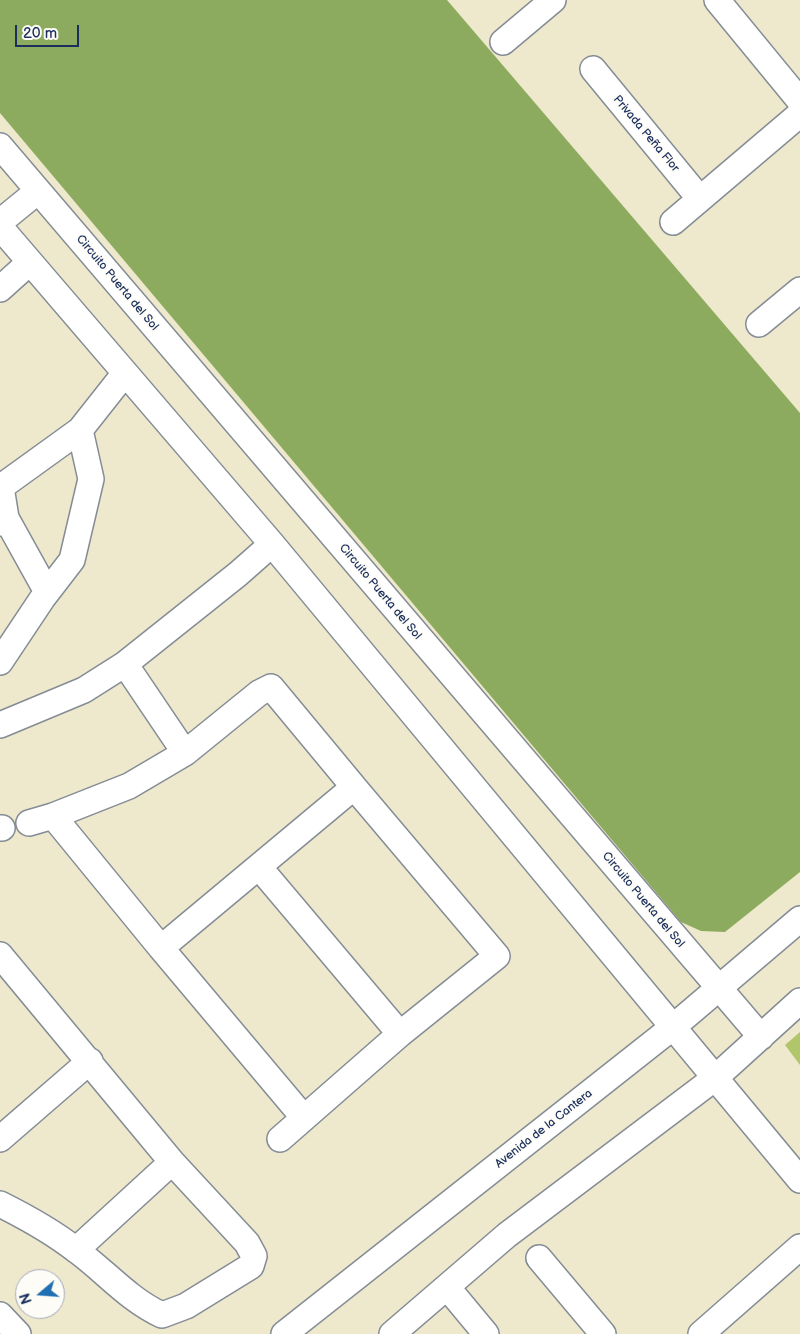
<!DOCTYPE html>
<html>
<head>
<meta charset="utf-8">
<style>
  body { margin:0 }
  #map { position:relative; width:800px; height:1334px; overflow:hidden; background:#eee8cc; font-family:"Balsamiq Sans",sans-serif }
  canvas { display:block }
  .north { position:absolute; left:15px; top:1269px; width:50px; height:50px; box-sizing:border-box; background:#fdfcf7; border:1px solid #a3aaba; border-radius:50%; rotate:252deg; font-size:14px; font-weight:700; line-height:20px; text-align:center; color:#1b2f5e }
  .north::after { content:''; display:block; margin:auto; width:18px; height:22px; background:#1f6fb2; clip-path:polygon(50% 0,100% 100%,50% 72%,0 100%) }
  .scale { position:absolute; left:15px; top:25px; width:64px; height:22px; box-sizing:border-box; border:2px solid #1b2f5e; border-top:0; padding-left:6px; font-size:15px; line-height:18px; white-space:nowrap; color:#1b2f5e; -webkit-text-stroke:4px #fdfcf7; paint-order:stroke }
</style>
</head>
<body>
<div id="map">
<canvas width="800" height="1334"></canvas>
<div class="north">N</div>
<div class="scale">20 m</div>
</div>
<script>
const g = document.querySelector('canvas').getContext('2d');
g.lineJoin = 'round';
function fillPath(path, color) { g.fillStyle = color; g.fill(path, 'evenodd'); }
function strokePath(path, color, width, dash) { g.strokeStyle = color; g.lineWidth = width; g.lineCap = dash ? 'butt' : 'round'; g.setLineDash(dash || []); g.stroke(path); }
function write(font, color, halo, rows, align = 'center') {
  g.font = font + ' "Balsamiq Sans",sans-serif'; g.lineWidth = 4; g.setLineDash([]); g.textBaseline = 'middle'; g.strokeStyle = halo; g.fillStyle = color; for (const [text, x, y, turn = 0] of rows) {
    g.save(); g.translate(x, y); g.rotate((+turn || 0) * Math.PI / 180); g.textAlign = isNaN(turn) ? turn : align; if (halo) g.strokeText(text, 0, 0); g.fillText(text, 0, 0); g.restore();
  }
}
fillPath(new Path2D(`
  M800,1032V1065L785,1045Z`), '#b1c66a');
fillPath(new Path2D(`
  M0,0H447L800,413V872L725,932L701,931L681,922L0,113Z`), '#8cab5e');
const minor = new Path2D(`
  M717,0L800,101
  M503,42L553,0
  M593,69L700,199
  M0,146L761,1037
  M0,222L38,191
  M673,222L800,114
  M0,227L272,544L800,1180
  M0,289L30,262
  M759,324L800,290
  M6,518L47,592
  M0,523L6,518L1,487L80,430L125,373
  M0,662L42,599L72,560L91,479L80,430
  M125,664L185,753
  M271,687L354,787L161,948L53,816L129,786L185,753L259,693Z
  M0,725L84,690L125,664L238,574L272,544
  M29,823L53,816
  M0,828H2
  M259,867L400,1034
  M161,948L304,1118
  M0,955L172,1162L247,1243L254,1256L251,1266L186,1306L162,1315C129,1300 105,1271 76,1250C53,1232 26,1217 0,1204
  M0,1139L90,1061
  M280,1139L400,1034L497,956L354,787
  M76,1250L172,1162
  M539,1258L603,1334
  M447,1287L486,1334
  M0,1315L18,1334
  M284,1334L673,1027L800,919
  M392,1334L507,1235L715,1078L800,1001
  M701,1334L800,1247`);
strokePath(minor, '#848c95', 28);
strokePath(minor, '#fff', 25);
write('12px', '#1b2f5e', '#fdfcf7', [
  ["Privada Peña Flor",646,134,50],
  ["Circuito Puerta del Sol",117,283,50],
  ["Circuito Puerta del Sol",380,592,50],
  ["Circuito Puerta del Sol",643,900,50],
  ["Avenida de la Cantera",544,1129,-38]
]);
</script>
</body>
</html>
